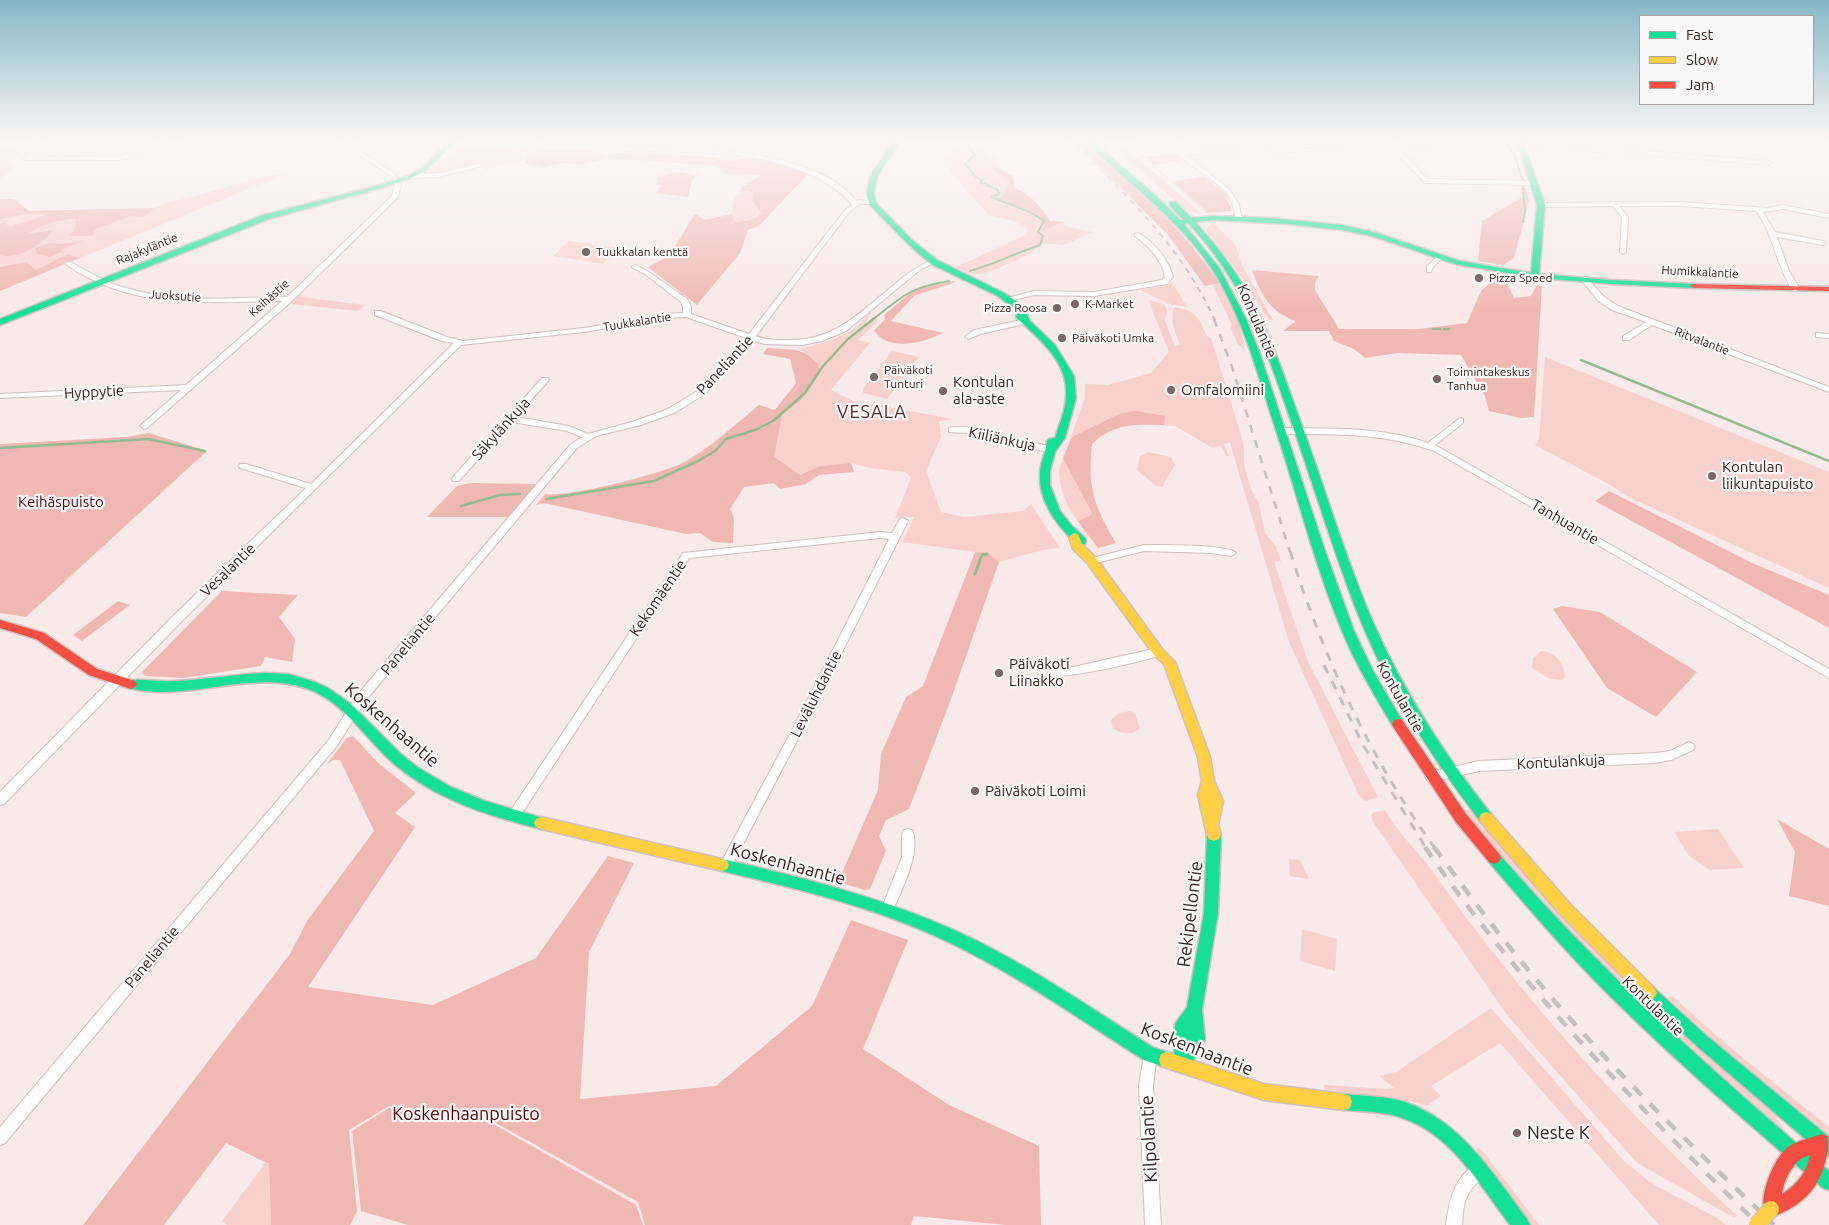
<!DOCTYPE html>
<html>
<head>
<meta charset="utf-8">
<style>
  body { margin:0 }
  #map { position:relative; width:1829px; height:1225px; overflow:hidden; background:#f7eae8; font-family:Ubuntu,sans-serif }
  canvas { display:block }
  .legend { position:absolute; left:1639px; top:15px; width:175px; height:90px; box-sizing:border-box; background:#f8f8f8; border:1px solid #aba2a2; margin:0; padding:6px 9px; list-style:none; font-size:15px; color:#382220 }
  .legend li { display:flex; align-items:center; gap:10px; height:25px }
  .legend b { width:25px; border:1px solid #aba2a2 }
</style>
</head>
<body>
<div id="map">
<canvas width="1829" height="1225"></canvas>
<ul class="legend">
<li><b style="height:6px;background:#16e098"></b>Fast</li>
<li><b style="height:6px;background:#ffcf43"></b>Slow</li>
<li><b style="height:6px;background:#f24e42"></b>Jam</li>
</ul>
</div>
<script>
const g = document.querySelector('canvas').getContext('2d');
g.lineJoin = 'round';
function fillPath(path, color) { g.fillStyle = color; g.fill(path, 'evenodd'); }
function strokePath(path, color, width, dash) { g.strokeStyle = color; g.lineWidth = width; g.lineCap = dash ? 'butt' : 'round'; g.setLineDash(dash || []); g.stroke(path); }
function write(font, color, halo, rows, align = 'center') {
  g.font = font + ' Ubuntu,sans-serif'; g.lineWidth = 4.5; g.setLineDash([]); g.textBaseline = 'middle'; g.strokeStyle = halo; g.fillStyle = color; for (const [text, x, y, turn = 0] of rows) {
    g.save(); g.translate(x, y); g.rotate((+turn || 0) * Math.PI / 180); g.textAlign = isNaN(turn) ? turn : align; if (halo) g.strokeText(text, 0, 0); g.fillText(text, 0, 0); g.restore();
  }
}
fillPath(new Path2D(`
  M0,138H37L7,163L18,164L0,179Z
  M907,138H994L992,145L986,150V154L995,157L996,168L1013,176L1015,188C1031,195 1042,207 1050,221L1063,222L1065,226L1092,232L1065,245L1043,243C1037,253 985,276 975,274C969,274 961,270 956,267L1026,235L1028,230L1014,221L989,215L950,172V168L946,166L955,148L905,142Z
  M1116,138L1203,215L1184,209L1123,155L1116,146H1117L1110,139Z
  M1120,138H1125L1144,157L1209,213H1206Z
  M536,141H545L522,162L484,170L482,163L467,168L432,174L433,169L457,147L464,143L511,148L514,151L527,148Z
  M283,175L0,291V199H14L29,211L154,208C168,200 176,201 191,197C223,190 250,176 283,175Z
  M747,191L753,195L752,200L761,213L752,220L735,222L732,214L734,197Z
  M1213,223L1235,244L1242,265L1273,320H1269L1239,274L1206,231L1207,227Z
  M569,241L619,248L603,264L553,256Z
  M1172,282L1187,307L1170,304L1140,290L1163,286Z
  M1212,283H1219C1231,304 1245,326 1244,350L1238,344L1230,326L1232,325Z
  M301,294L302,297L365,305L358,311L290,304Z
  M1150,300L1163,304L1167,309L1165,321L1175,346L1180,345C1176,334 1168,317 1175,307C1197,312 1198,316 1207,336L1211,338L1244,445V465L1251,489L1259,504L1265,533L1276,547L1281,561L1274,562L1308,662L1378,797L1366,801L1359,796L1289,642L1230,443L1224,444L1229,456H1226L1221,445L1213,448L1175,426L1134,424L1104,433L1092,444C1087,486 1094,507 1116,543L1098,548C1080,524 1059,502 1059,470L1085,398V384L1108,385L1151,373L1169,352L1149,302Z
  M872,312L865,323L847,337L850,338L877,316V322L858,340L870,343L831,390L851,400L952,419L939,421L941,437L926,471L941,512L965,517L1023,511L1031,504L1060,548L1042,550L999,562L989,554L902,542L914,517L895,518L911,478L905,472L869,468L851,463L820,466L800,475L773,455L782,415L801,400L816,361L800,349C824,342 853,337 867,314Z
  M892,351L919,357L887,399L863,393V389Z
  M1545,357L1829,472V588L1626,496L1612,486L1535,445L1539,439Z
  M1148,452L1171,457L1175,465L1162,487L1156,486L1137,470L1140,456Z
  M1541,651C1556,652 1564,663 1565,677L1562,680L1550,679L1532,668L1533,658Z
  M1130,711L1135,714L1140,728C1131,736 1123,734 1113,729L1111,720L1119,713Z
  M1470,809L1776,1117L1784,1130L1704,1063L1560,925L1464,811Z
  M1385,810C1400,836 1422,855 1438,879C1526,1002 1626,1112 1736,1215L1735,1218L1637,1163L1507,1015L1373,822L1371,815L1374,812Z
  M1718,829L1744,868L1710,870L1689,856L1674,832Z
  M1289,859L1300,860L1309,879L1290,876Z
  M1302,929L1337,939L1335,971L1300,961Z
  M1667,997H1673L1737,1053L1829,1127V1138L1749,1072Z
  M1491,1008L1624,1161L1652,1184L1717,1218L1726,1225H1659L1500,1043L1431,1086L1441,1096L1427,1106L1401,1099L1325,1090L1324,1085H1327L1387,1089L1394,1088L1379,1076L1396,1072Z
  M1478,1148L1482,1150L1539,1225H1531L1475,1151Z
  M265,1163L269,1164L271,1225H227L222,1221Z`), '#f9d1cc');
fillPath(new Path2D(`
  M1081,138C1131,183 1182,226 1219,283L1205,286L1168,235L1072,139Z
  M585,149L608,155L634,152L708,156L729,161L752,158L772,161L808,174L759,226L748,230L740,253L697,305L648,267L669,256L695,214L705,220L732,214L735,222C745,221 754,221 761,213L752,200L753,194L747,191L740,193L742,187L761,175L726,174L716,166L620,159L602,160L579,165L564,163L543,168L525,164L527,156L538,151Z
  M1175,153L1184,160L1154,165L1144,157Z
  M996,167L1013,176L1015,188C1031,195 1042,207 1050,221L1063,222L1040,231L1046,222C1032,208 1016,207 999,199L1007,191L1010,182L992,168Z
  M678,172L698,175L692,180L688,197L655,193L662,186L656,185L658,180L657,177Z
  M1204,176L1226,194L1232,211L1209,213L1173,182Z
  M1520,187L1526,188L1529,201L1514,258L1503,265L1478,261L1482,221L1523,197Z
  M0,199H14L29,211L154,208L143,217L131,216L96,229L92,236H70L74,231L76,219C62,219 38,225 28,234L53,230C43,244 18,260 0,255V224L5,223L10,227L46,215L24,214L0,219Z
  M84,241L62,249L61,252L50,257L37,254L35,248L50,243L61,244Z
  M68,254L79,258L0,291V267L27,262L36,270Z
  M1252,270L1319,276L1315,283V290L1339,329H1419L1467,323L1481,291L1496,277L1507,283L1514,298L1531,296L1537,285L1542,286L1534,417L1521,418L1489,411L1485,396L1461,355L1398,353L1365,358L1354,349L1334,341L1329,331H1283L1296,321C1270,312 1261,295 1252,270Z
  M953,281L956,282L914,296L891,321L943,333C923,343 890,352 874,331L885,319L884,315L915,289Z
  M767,348C791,350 808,346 821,370L801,400L782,415L774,456L800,475L820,466L851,463L854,472L819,475L806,484L780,489L774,483L744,487L730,509L734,517L733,543L713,542L700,533L686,534L544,503L536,505L545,494C567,498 666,473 686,461C709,449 738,422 759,405L775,410L796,383L790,359L763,354Z
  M1136,411L1165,416L1164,425C1136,424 1114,423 1092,444C1087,486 1094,507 1116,543L1098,548L1078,521L1090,516L1092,513L1063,458L1072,437L1121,413Z
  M149,433L207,451L26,617L0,613V444L126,437Z
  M470,483L538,484L509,517H427L457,486Z
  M1609,491L1752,563L1829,595V628L1595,501Z
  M975,552L989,554L999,562L950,702L909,809L886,820L879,836L886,851L870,889L865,890L838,882L878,790L881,754L906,697L923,686Z
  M222,591L298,595L279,617L295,639L292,662L265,657L261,666L183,678L145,676L142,672Z
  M118,601L130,605L82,641L73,635Z
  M1562,606L1600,612L1697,672L1656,717L1607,688L1553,609Z
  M353,736L378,763L416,793L395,813L415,827L308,987L433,1005L536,958L608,856L634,863L589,952L580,1099L716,1086L812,1006L851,920L908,940L863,1049L949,1105L1039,1146L1041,1225H1006L914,1216L911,1225H645L638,1202L487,1118L389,1106L349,1130L357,1211L350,1225H271L269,1164L226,1143L164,1225H83L290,954L307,921L374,831L340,760H333L327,764L347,738Z
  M1777,819L1829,849V906L1789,896L1795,852Z
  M389,1108L486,1120L636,1205L643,1225H408L361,1211L352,1131Z`), '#f0b8b3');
strokePath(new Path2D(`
  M961,138L962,140
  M1506,138L1505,141L1516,159L1522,179
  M966,144L975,155L965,164L975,176L982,180L980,182L998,190L999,194L992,197C1009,205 1029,209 1044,221L1038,232L1043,236L1040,245C1016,253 995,264 970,271
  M1523,187L1525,211L1523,222
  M871,321C901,297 910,287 949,281`), '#92bc90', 2);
strokePath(new Path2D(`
  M1433,329H1440
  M1444,329H1449
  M1581,360L1829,461
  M0,448L148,439L205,451
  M546,499L654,481L700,460L715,451L726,439L755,430L773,421L805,393L823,366L848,339L873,319
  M461,506L500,495L520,494`), '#92bc90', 2.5);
strokePath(new Path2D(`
  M975,574L982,555L987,554`), '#92bc90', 3);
const street = new Path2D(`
  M44,138H51L31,157L120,156L183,138H194L120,160H23V158Z
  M334,138H342L395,174L401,184L398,197L292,301L147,428L144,429L140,426L181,390L0,398V394L186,385L282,301C216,302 147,309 87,277C80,273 71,269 65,263L70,262C89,272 108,284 130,289C180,304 236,297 287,297L392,196L395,184L391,176Z
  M1168,138H1174L1178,147L1183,151L1391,146L1389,138H1395L1397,146L1452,144L1455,146L1454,147L1399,149L1427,179L1534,181L1537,183L1534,185L1425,183L1393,149L1187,155L1230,190L1239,205L1242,220L1239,222L1236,220C1234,210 1232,199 1225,191C1207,173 1178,162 1168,138Z
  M1522,145L1635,150L1769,161L1772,163L1769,165L1635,154L1520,148L1519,147Z
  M618,147C680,146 816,147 856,201L859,200L875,202V204H860L849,212L756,336C766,340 775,340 786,340C834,342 860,312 895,284C907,274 918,265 933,260L936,262L921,269L846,331L822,341L802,345L765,344L752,340L705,394L674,413L641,425L596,436L577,448L366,700L336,747L5,1143L0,1145V1127L328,741L358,694L571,444L582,437L567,431L512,422L459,481H453L452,479L453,477L542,378H548L549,380L516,417L569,426L588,434L635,421L668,409L699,390L746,338L686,317L665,318L584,332L461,345L181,622L4,804L0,805V792L173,616L306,488L240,468L239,466L240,464H246L311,484L454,343L442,341L375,315V311H381L447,337L463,341L584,328L665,314L683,313V306L681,302L645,274L633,268L632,267L635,265L649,272L687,299L691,306V314L749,334L845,210L852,205C843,193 831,186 819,179C768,152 710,153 654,151C642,151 628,152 616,150L615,149Z
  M480,163L483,165L482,166L440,177L411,178L408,176L411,174L440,173Z
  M1680,202L1768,208L1783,205L1829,214V218L1783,209L1763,212L1775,232L1823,241L1826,243L1823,245L1777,237L1789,271L1800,289L1796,291H1793C1776,266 1774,235 1756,211L1680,206H1619L1628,217L1626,252L1623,254L1620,252L1622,217L1613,206L1541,207L1538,205L1541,203Z
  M1137,233C1153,240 1169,260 1173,277L1167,284L1094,296L1034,295L1008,301L1004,299L1034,291L1094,292L1162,280L1165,277C1162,259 1148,246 1135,236V234Z
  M1439,255L1444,256L1433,267L1431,272H1427V266Z
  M1585,277L1587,278L1604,297L1618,306L1829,387V392L1652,325L1629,340H1623V336L1646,322L1612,310L1598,301L1581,279Z
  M1026,319H1029V323L980,334L969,339L965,337L974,330Z
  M1816,333L1829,334V338L1816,337Z
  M1460,418L1463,419V423L1435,445L1829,669V678L1434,451C1385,433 1334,434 1282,434L1278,431L1282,428C1330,429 1381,426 1428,443Z
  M952,427H966L1052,447L1056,450L1052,453L966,433L949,432V428Z
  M903,518L908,521L809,718L730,869L726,871L722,869L720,865L722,861L800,715L889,539L880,538L689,558L517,821L513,822L509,821L507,817L509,813L683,553L880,532L892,533L900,519Z
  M1144,545C1161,545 1227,544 1236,553L1231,556L1212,553L1144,551L1092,564L1087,561L1092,558Z
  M1158,648L1162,649L1163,652L1162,655C1143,661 1065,680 1049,675L1048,672L1049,669L1073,667Z
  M1689,742L1693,744L1695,747L1693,750L1671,760L1655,763L1479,771L1431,782L1427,780L1425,777L1427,774L1431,772L1479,761L1655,753L1670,751Z
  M908,829L912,830C922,852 900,894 891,914L887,916L883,914L881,910L902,857V834L904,830Z
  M1150,1047L1155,1049L1157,1054L1153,1085L1161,1225H1145L1139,1085L1145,1049Z
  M1479,1164L1484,1166L1486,1171C1483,1179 1476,1183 1471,1190C1463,1200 1463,1213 1462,1225H1446C1449,1202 1454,1174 1479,1164Z`);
const fast = new Path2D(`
  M452,138H459L426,170L413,177L385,187L269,219L0,325V319L263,215L381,185L409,175L422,168Z
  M896,138H903L877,176L874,194L876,203L912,240L937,260L1004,293L1016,301L1025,310L1030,321L1055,345L1074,376L1076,398L1065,438L1055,452L1050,471V485L1060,511L1071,525L1085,538L1086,541L1085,544H1077C1057,526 1038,501 1040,472C1041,461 1046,452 1047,441L1049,439L1055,438C1059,425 1066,410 1066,397C1069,362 1040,340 1017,318L1016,316L1018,312L998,296L931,264L907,243L870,205L867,194L870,176Z
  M1082,138H1089L1158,198L1180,220H1184L1170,206V202H1176L1191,218L1214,216L1269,218L1342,225L1377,233L1460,261L1531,273L1537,205L1516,138H1522L1545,205L1539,274L1611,280L1694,284L1698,286L1694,288L1611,284L1539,278L1535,280L1531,277L1455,264L1372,236L1342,230L1287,224L1214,220L1195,222C1251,282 1270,336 1297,412C1321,477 1341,544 1367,608C1398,683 1441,750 1491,814L1493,818L1491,822L1486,824L1481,822C1430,756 1384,683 1354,604C1331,543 1312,480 1290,418C1264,343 1244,282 1188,223L1184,224L1220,269L1246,319L1260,354L1324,548L1354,631L1373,671L1404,724L1402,728L1398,729L1394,728C1375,696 1356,665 1342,631C1315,566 1298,497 1276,430C1258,376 1244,318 1212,269C1177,216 1126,183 1082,138Z
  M266,673L288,674L315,682L328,688L351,704L401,754L417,767L451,787L485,801L546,819L548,823L546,827L541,829C488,816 435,799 393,763C365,738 344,702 308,689C249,668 182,705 127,687L125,684L127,681C135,678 162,682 173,681C204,680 235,674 266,673Z
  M1214,829L1219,831L1221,835L1218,913L1202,1010L1205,1039L1188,1071L1182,1073L1176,1071L1174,1061L1173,1066L1167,1068L1144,1060C1079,1019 1016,974 946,941C875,907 798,889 722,871L717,869L715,865L717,861L722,859C801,877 880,897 954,930C1025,962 1089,1007 1154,1048L1173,1054L1174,1059L1175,1024L1187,1007L1204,913L1207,835L1209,831Z
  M1494,852L1499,854C1599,970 1712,1071 1829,1171V1190L1823,1188C1749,1124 1675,1061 1606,992C1565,951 1527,907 1489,862L1487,858L1489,854Z
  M1649,986L1654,988L1708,1037L1829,1137V1156L1823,1154L1698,1047L1644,998L1641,993L1644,988Z
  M1344,1094C1364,1096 1385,1096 1405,1102C1461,1121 1493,1174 1527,1219L1530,1225H1510C1481,1187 1453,1136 1405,1119C1386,1111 1364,1112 1344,1110L1338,1108L1336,1102L1338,1096Z`);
const slow = new Path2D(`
  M1074,533L1078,534L1082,544L1096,558L1162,649L1175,662L1210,757L1214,781L1223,801L1218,825L1221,835L1219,839L1214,841L1209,839L1207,835L1198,795L1202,781L1198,757L1164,664L1154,655L1088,564L1073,549L1069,537Z
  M1486,812L1491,814L1570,904L1654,988L1657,993L1654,998L1649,1000L1644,998L1559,913L1481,822L1479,818L1481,814Z
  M541,817L722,859L727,861L729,865L727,869L722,871L541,829L536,827L534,823L536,819Z
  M1167,1052L1264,1084L1344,1094L1350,1096L1352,1102L1350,1108L1344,1110L1264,1100L1161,1066L1159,1060L1161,1054Z`);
const jam = new Path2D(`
  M1691,284L1829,287V291L1694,288L1690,286Z
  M0,620L44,633L97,669L135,681L137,684L135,687L131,689L89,675L36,639L0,628Z
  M1398,719L1402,720L1466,814L1499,854L1501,858L1499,862L1494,864L1489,862L1456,822L1394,728L1392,724L1394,720Z
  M1821,1134L1827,1136C1829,1144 1828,1151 1826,1159C1818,1192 1801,1205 1771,1218L1765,1215C1758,1198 1773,1159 1788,1147C1796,1141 1811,1138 1821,1134ZM1810,1155C1806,1173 1798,1184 1782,1194C1784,1178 1795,1158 1810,1155Z`);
strokePath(street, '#d0c0be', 2);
strokePath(fast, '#d0c0be', 3);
strokePath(slow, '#d0c0be', 3);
strokePath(jam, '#d0c0be', 3);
fillPath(street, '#fefcfc');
fillPath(fast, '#16e098');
fillPath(slow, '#ffcf43');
fillPath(jam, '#f24e42');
strokePath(new Path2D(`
  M1068,138C1124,192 1183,248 1215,321`), '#c4c0bf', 2, [5.5, 5.5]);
strokePath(new Path2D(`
  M1214,319L1232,367L1290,552`), '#c4c0bf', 2.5, [8, 8]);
strokePath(new Path2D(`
  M1290,551C1323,656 1370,759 1435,848
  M1324,665L1363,745L1426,848`), '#c4c0bf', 3, [9, 9]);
strokePath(new Path2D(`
  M1425,847C1521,987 1638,1107 1759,1225
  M1434,847C1467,892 1500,937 1536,979C1609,1067 1692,1146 1774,1225`), '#c4c0bf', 4.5, [12, 12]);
const slowBridge = new Path2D(`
  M1757,1225L1771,1209`);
strokePath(slowBridge, '#d0c0be', 18, []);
strokePath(slowBridge, '#ffcf43', 16);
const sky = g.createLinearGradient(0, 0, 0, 310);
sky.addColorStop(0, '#85b7c5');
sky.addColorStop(0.45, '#fbf6f5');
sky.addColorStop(1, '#fbf6f500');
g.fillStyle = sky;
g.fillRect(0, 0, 1829, 310);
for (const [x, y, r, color] of [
  [586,252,5,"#7b6866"],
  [1479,278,5,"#7b6866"],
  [1075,304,5,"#7b6866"],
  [1057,308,5,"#7b6866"],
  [1062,338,5,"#7b6866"],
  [874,377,5,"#7b6866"],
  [1437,379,5,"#7b6866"],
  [1171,390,5,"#7b6866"],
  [943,391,5,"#7b6866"],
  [1712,476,5,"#7b6866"],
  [999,673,5,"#7b6866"],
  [975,791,5,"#7b6866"],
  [1517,1133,5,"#7b6866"]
]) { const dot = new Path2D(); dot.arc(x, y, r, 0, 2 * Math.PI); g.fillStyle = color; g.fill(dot); strokePath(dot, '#f8f8f8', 2); }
write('12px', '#382220', '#f8f8f8', [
  ["Rajakyläntie",147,249,-22],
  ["Humikkalantie",1700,272,3],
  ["Juoksutie",175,296,4],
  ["Keihästie",269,298,-42],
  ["Tuukkalantie",637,322,-9],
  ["Ritvalantie",1702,341,21]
]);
write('12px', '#382220', '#f8f8f8', [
  ["Tuukkalan kenttä",596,252],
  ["Pizza Speed",1489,278],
  ["K-Market",1085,304],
  ["Pizza Roosa",1047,308,"right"],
  ["Päiväkoti Umka",1072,338],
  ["Päiväkoti",884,370],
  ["Tunturi",884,384],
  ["Toimintakeskus",1447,372],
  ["Tanhua",1447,386]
], 'left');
write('15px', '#382220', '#f8f8f8', [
  ["Kontulantie",1257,321,67],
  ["Paneliantie",725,365,-47],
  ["Hyppytie",94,392,-3],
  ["Säkylänkuja",501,429,-48],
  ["Kiiliänkuja",1002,439,12],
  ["Tanhuantie",1565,522,30],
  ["Vesalantie",228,570,-44],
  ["Kekomäentie",658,598,-56],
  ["Paneliantie",408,644,-50],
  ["Leväluhdantie",816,694,-63],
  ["Kontulantie",1400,697,60],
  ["Kontulankuja",1561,762,-3],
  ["Paneliantie",152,957,-50],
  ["Kontulantie",1653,1006,44]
]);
write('15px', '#382220', '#f8f8f8', [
  ["Kontulan",953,382],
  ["ala-aste",953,399],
  ["Omfalomiini",1181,390],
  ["Kontulan",1722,467],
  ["liikuntapuisto",1722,484],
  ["Päiväkoti",1009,664],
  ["Liinakko",1009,681],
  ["Päiväkoti Loimi",985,791]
], 'left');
write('15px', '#570309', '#f8f8f8', [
  ["Keihäspuisto",61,502]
]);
g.letterSpacing = '1px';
write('18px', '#572825', '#f8f8f8', [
  ["VESALA",872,412]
]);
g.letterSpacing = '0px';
write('18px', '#382220', '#f8f8f8', [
  ["Koskenhaantie",392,725,41],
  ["Koskenhaantie",788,864,15],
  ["Rekipellontie",1190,914,-83],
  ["Koskenhaantie",1197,1049,21],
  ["Kilpolantie",1149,1139,-93]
]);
write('18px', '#570309', '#f8f8f8', [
  ["Koskenhaanpuisto",466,1114]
]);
write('18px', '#382220', '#f8f8f8', [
  ["Neste K",1527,1133]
], 'left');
</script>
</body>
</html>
